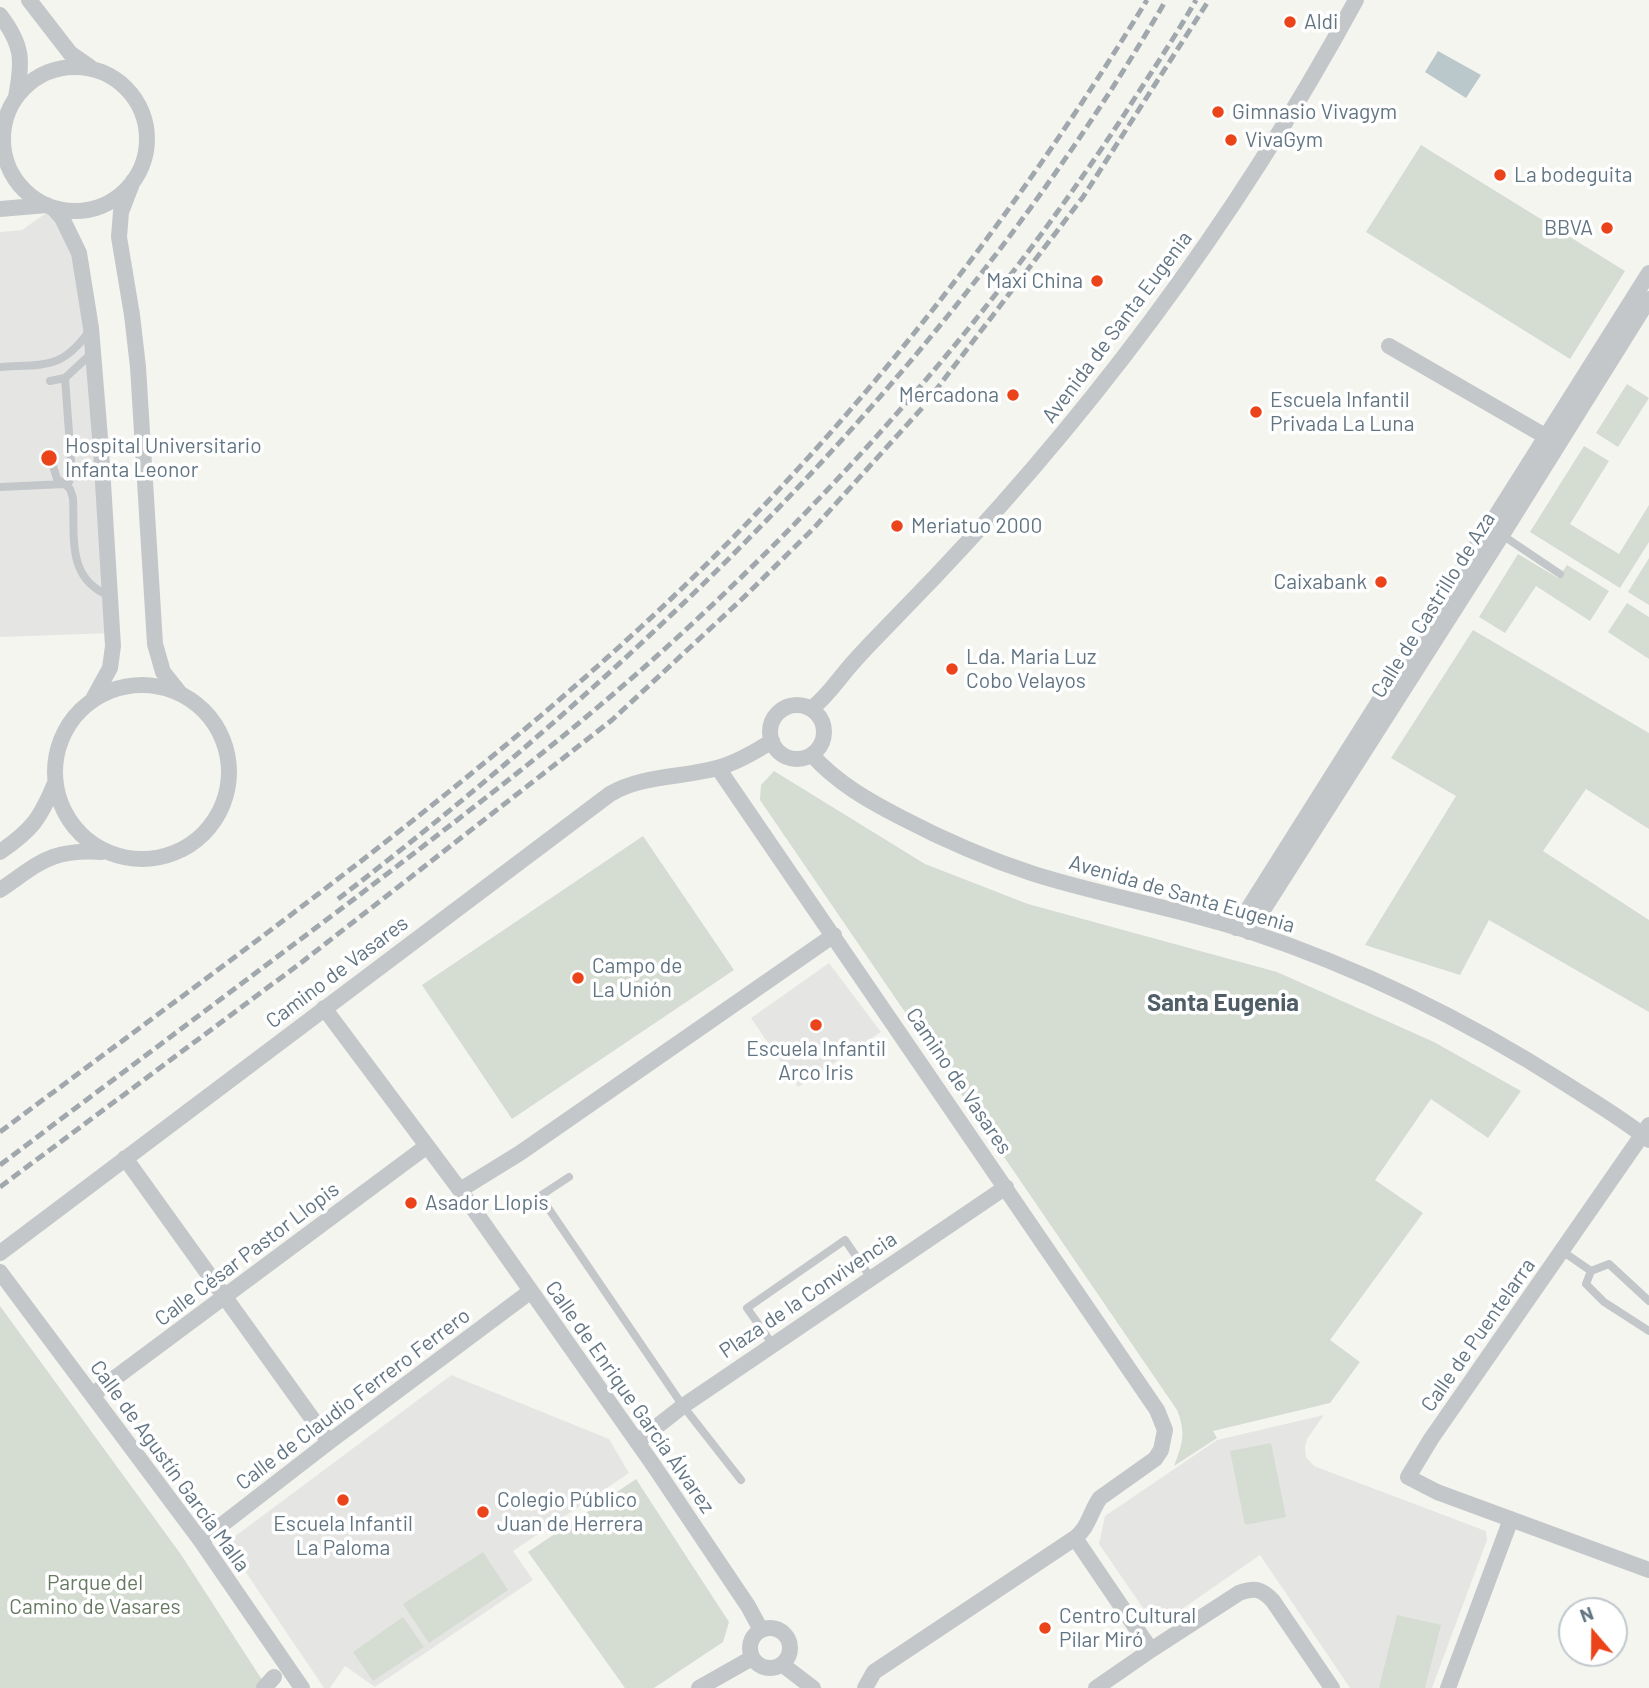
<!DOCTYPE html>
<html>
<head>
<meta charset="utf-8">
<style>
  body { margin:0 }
  #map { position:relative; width:1649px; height:1688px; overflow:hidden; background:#f5f5f0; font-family:Barlow,sans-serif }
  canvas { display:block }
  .north { position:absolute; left:1558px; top:1597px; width:70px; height:70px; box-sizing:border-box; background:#fff; border:2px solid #c0c8cd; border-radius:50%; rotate:340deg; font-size:19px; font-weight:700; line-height:28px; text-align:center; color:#627583 }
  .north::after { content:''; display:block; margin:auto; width:24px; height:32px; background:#eb431a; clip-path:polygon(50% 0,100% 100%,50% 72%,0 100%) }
</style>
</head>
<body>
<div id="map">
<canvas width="1649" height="1688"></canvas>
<div class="north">N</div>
</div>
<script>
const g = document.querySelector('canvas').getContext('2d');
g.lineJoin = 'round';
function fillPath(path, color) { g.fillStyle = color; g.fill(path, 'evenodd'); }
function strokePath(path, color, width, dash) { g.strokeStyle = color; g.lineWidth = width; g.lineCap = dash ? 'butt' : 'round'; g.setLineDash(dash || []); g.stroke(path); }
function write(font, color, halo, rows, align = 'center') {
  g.font = font + ' Barlow,sans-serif'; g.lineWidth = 7; g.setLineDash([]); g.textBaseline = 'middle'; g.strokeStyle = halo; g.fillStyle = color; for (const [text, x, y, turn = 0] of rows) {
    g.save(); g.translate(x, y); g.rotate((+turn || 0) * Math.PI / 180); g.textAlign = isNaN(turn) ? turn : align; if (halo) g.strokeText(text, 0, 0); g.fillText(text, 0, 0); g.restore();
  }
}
fillPath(new Path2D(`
  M53,208L85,283L113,633L0,637V232L22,230Z
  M829,963L881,1032L798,1087L751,1018Z
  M451,1375L609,1439L629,1473L513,1551L533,1580L375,1687L345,1666L330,1688H324L226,1543L450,1376L449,1381Z
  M1324,1415L1307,1439L1305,1447L1306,1457L1314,1466L1486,1531L1487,1540L1432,1688H1350L1260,1555L1156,1627L1099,1544L1105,1516L1217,1440Z`), '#e5e6e4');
fillPath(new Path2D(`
  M1421,145L1625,271L1570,359L1366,232Z
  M1627,384L1649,398L1618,447L1596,433Z
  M1584,446L1609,461L1570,524L1619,554L1649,505V542L1620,588L1530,532Z
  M1518,554L1558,578L1567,565L1609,591L1590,621L1536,586L1505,633L1479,617Z
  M1649,558V605L1628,592Z
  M1627,603L1649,617V659L1608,632Z
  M1473,630L1649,733V829L1586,789L1543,851L1649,920V1012L1489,920L1460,975L1365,945L1456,796L1391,758Z
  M774,771L925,864L1028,904L1277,972L1434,1042L1521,1091L1488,1138L1431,1099L1375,1180L1423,1213L1330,1340L1360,1362L1330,1403L1213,1431L1217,1438L1174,1466C1183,1443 1186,1433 1177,1410L760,800L761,785Z
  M643,836L734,970L512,1119L422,985Z
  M0,1306L182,1556L266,1686L264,1688H0Z
  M1271,1443L1286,1517L1245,1525L1230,1451Z
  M636,1479L729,1622L723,1642L654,1688H625L528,1552Z
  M483,1552L508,1590L429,1643L403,1604Z
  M1397,1615L1441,1625L1425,1688H1379Z
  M403,1617L424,1647L373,1681L353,1652Z`), '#d5dcd1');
fillPath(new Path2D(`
  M1438,51L1481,75L1466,98L1425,72Z`), '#bac7cb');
strokePath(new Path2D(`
  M0,367C45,364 62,370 90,330
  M50,381L65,378
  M53,466L57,479L65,484L69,482L72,474L65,378L92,353
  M0,487L65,484L70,489L73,498C75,537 66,579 110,596
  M1502,535L1560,574
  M569,1177L540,1196L683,1406L741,1480
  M1562,1251L1591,1271L1609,1264L1649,1301
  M1591,1271L1586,1284L1604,1302L1649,1331
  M773,1345L747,1308L845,1240L871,1278`), '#c4c7ca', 8);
strokePath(new Path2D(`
  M29,0L70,53L90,67
  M0,15C23,45 23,61 16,97
  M3 139a72 72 0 1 1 144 0a72 72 0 1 1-144 0Z
  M133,181L121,212L119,237L132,315L138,367L155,644L163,672L179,692
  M53,208L62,218L79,253L91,328L101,450L113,646L110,668L93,699
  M0,209L47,205
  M1389,346L1545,436
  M55 772a87 87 0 1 1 174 0a87 87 0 1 1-174 0Z
  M770 732a27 27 0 1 1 54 0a27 27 0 1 1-54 0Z
  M811,709C827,697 837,681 850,666C866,647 884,630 901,612C1080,430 1234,225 1356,0
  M812,755C837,783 869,801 902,818C944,840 988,859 1034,874C1104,896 1177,908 1248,931C1360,968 1466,1020 1566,1084C1594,1102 1623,1119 1649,1140
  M718,768L1157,1410L1165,1430L1161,1450L1155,1459L1100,1498C1090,1512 1089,1527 1075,1538
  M0,852C32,830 40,819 55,783
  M0,890C41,862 50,849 102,852
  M1236,928L1649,273
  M1249,932L1502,535L1649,299
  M324,1008L460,1190L654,1466L748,1606L761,1630
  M1649,1125L1431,1439L1408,1477L1437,1492L1649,1570
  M125,1158L329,1442
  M460,1190L520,1153L834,935
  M0,1253L610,794C642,775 681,778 717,768C736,763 755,752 772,741
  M0,1272L201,1541L302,1688
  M92,1395L427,1146
  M637,1442L683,1406L1006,1187
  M201,1541L329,1442L531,1291
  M750 1648a20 20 0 1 1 40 0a20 20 0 1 1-40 0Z
  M1151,1650L1239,1593C1255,1587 1262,1589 1273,1601L1332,1688
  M783,1665L813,1688
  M264,1688L274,1677
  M699,1688L752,1658
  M865,1688L874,1672L1075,1538L1151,1650L1096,1688
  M1448,1688L1511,1519`), '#c4c7ca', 16);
strokePath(new Path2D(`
  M338,899C662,650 960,355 1166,0
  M0,1132C217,969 441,811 641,627C839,444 1007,230 1147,0
  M0,1165C119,1075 239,986 358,896C468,812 579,728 680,635C849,480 999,306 1124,115C1148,77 1174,39 1196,0
  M0,1187L302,962L612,720L742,599L813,529L923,407L1083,197L1209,0`), '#a1a8ad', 5, [10, 5]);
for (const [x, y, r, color] of [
  [1290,22,7,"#eb431a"],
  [1218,112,7,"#eb431a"],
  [1231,140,7,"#eb431a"],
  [1500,175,7,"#eb431a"],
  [1607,228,7,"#eb431a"],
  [1097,281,7,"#eb431a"],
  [1013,395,7,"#eb431a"],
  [1256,412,7,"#eb431a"],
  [49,458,9,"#eb431a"],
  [897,526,7,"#eb431a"],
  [1381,582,7,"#eb431a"],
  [952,669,7,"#eb431a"],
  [578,978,7,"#eb431a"],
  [816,1025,7,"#eb431a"],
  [411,1203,7,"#eb431a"],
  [343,1500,7,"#eb431a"],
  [483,1512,7,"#eb431a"],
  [1045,1628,7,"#eb431a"]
]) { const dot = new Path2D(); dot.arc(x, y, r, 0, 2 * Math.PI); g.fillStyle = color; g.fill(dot); strokePath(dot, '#fff', 2.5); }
write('21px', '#627583', '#fff', [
  ["Aldi",1304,22],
  ["Gimnasio Vivagym",1232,112],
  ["VivaGym",1245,140],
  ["La bodeguita",1514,175],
  ["BBVA",1593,228,"right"],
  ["Maxi China",1083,281,"right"],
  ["Mercadona",999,395,"right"],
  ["Escuela Infantil",1270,400],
  ["Privada La Luna",1270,424],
  ["Hospital Universitario",65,446],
  ["Infanta Leonor",65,470],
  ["Meriatuo 2000",911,526],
  ["Caixabank",1367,582,"right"],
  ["Lda. Maria Luz",966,657],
  ["Cobo Velayos",966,681],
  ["Campo de",592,966],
  ["La Unión",592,990],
  ["Escuela Infantil",816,1049,"center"],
  ["Arco Iris",816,1073,"center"],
  ["Asador Llopis",425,1203],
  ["Colegio Público",497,1500],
  ["Juan de Herrera",497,1524],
  ["Escuela Infantil",343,1524,"center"],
  ["La Paloma",343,1548,"center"],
  ["Centro Cultural",1059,1616],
  ["Pilar Miró",1059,1640]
], 'left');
write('21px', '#627583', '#fff', [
  ["Avenida de Santa Eugenia",1117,327,-53],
  ["Calle de Castrillo de Aza",1433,605,-58],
  ["Avenida de Santa Eugenia",1182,894,16],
  ["Camino de Vasares",337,972,-37],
  ["Camino de Vasares",959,1081,56],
  ["Calle César Pastor Llopis",247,1254,-37],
  ["Plaza de la Convivencia",808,1295,-34],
  ["Calle de Puentelarra",1478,1335,-55],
  ["Calle de Enrique García Álvarez",630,1397,55],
  ["Calle de Claudio Ferrero Ferrero",353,1399,-37],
  ["Calle de Agustín García Malla",170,1466,54]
]);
write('21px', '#677a61', '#fff', [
  ["Parque del",95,1583],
  ["Camino de Vasares",95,1607]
]);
write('bold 24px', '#505e68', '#fff', [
  ["Santa Eugenia",1223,1003]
]);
</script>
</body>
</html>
